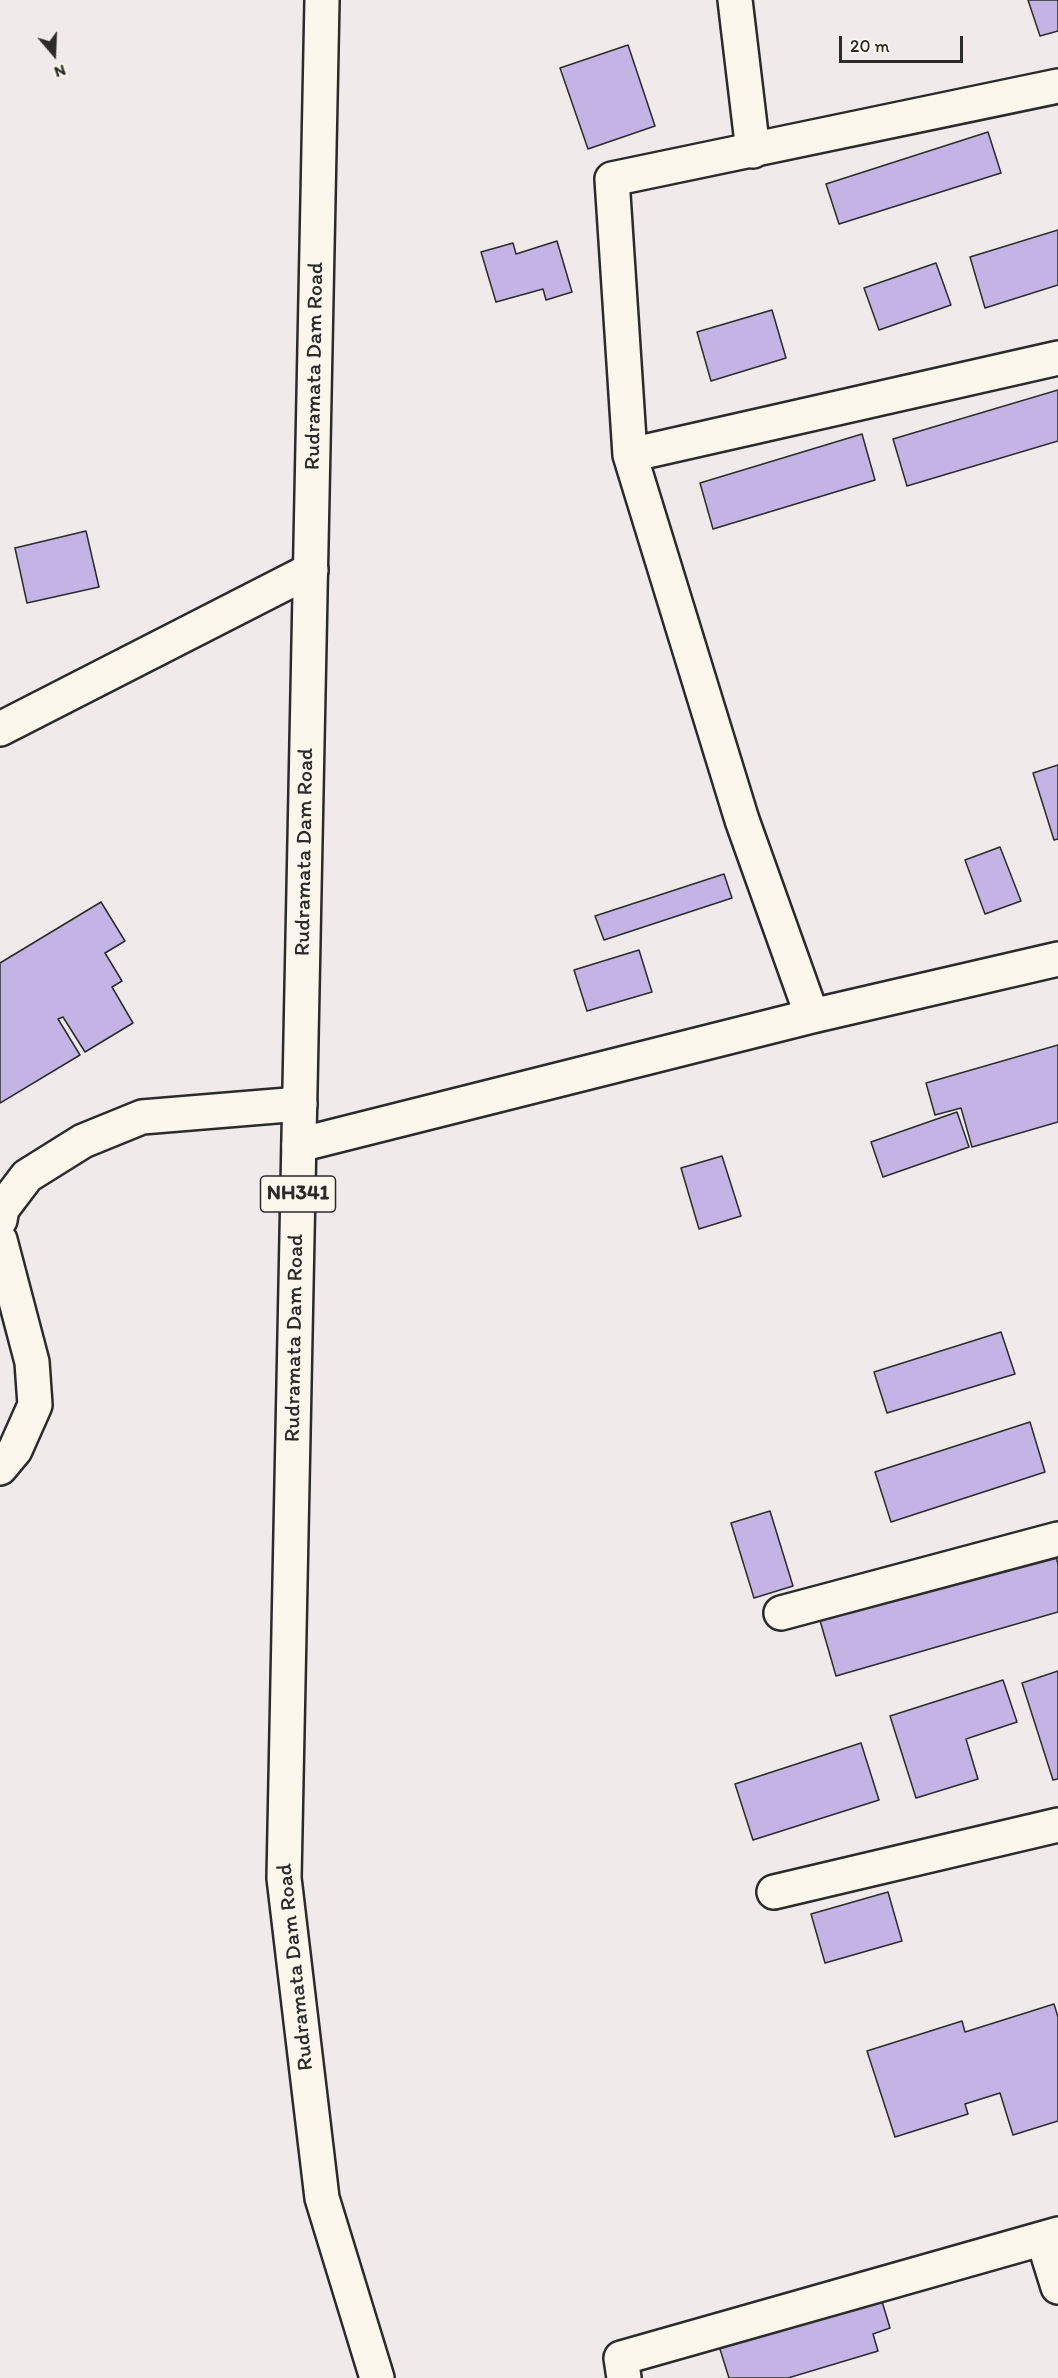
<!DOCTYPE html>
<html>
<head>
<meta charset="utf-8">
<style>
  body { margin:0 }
  #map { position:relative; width:1058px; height:2378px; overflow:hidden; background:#f0eaeb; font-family:Itim,sans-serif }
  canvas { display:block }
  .north { position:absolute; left:24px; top:24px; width:60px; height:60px; -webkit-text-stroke:4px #fbf7ec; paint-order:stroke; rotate:161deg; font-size:16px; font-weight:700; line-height:24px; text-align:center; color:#2b2b2b }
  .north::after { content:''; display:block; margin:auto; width:21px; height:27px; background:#2b2b2b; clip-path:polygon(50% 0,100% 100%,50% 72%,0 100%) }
  .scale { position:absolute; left:839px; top:36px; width:124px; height:27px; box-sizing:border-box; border:3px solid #2b2b2b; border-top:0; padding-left:8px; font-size:18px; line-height:21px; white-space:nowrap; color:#2b2b2b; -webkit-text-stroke:4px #fbf7ec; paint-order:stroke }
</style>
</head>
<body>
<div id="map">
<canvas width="1058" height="2378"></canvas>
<div class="north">N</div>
<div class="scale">20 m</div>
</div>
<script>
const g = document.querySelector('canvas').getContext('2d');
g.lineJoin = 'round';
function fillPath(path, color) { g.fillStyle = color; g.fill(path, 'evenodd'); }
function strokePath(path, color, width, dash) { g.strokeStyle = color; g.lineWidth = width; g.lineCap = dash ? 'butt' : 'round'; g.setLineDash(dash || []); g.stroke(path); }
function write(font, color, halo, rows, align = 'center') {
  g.font = font + ' Itim,sans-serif'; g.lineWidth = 4.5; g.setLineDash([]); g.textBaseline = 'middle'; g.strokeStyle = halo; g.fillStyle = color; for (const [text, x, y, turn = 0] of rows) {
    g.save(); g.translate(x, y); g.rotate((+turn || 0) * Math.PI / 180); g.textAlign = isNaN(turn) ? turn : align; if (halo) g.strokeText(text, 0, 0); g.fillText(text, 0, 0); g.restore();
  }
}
const building = new Path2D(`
  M1028,0H1058V31L1040,36Z
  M628,45L655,126L588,149L560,68Z
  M988,132L1001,173L839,224L826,184Z
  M1058,230V285L985,308L970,257Z
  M557,241L572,292L546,300L543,289L496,302L481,252L513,243L516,254Z
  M936,263L951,305L879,330L864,288Z
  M772,310L786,358L711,381L697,332Z
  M1058,390V441L907,486L893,439Z
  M862,434L875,480L713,529L700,483Z
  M86,531L99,587L27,603L15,548Z
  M1058,765V839L1054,840L1033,773Z
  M1000,847L1021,901L985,914L965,860Z
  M724,874L732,898L604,940L595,916Z
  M101,902L125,941L105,953L122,981L112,987L133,1023L85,1052L63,1017L58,1019L80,1055L0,1103V963Z
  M639,950L652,992L587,1011L574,970Z
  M1058,1045V1122L972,1147L961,1108L935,1115L926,1083Z
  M957,1112L969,1147L883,1177L871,1142Z
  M722,1156L741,1216L699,1229L681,1168Z
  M1001,1332L1015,1374L887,1413L874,1372Z
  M1030,1422L1045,1472L891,1522L875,1472Z
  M770,1511L793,1586L754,1598L731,1523Z
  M1054,1550L1058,1564V1612L836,1676L819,1617Z
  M1058,1671V1779L1053,1780L1022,1683Z
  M1003,1680L1017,1722L966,1739L978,1779L916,1798L890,1716Z
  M861,1743L879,1800L753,1840L735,1784Z
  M888,1892L902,1941L825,1963L811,1914Z
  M1054,2004L1058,2017V2121L1013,2135L1000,2093L965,2104L968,2114L895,2137L867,2051L962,2021L965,2032Z
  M881,2298L890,2328L873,2334L878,2351L788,2378H729L719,2346Z`);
fillPath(building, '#c3b4e5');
strokePath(building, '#2b2b2b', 1.5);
const minor = new Path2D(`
  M735,0L753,151
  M630,455L1058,358
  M0,729L311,570
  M812,1016L742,820L630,455L612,179L1058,86
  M299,1145L812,1016L1058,959
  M0,1220L2,1209L27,1176L83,1141L142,1117L300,1104
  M0,1240L32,1362L35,1405L15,1450L0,1468
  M781,1613L1058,1539
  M774,1892L1058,1825
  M1043,2239L1058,2287
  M624,2378L621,2358L1058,2234`);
const highway = new Path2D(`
  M322,0L284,1878L322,2198L377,2378`);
strokePath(minor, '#2b2b2b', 38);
strokePath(highway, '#2b2b2b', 38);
strokePath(minor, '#fbf7ec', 33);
strokePath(highway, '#fbf7ec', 33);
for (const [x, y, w] of [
  [298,1194,75]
]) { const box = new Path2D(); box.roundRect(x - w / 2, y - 18, w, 36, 4.5); g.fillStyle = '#fbf7ec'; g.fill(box); strokePath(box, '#2b2b2b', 1.5); }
write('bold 21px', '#2b2b2b', null, [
  ["NH341",298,1194]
]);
write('22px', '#2b2b2b', '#fbf7ec', [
  ["Rudramata Dam Road",315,366,-89],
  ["Rudramata Dam Road",305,852,-89],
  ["Rudramata Dam Road",295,1338,-89],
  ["Rudramata Dam Road",296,1967,-96]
]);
</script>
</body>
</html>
